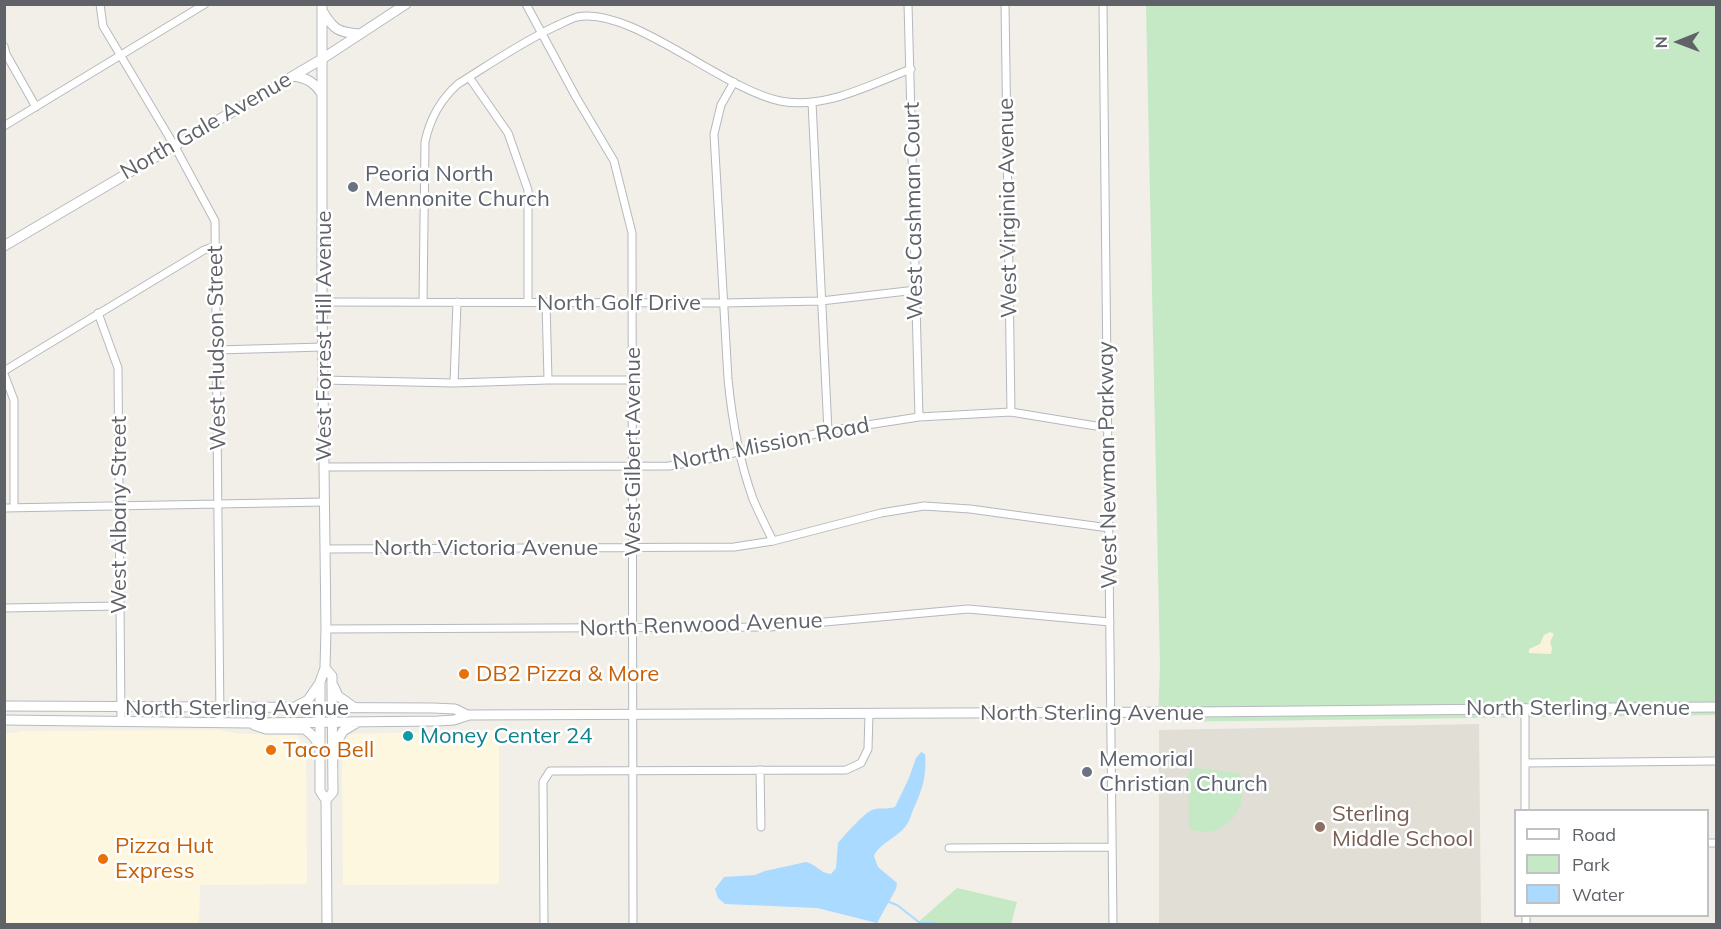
<!DOCTYPE html>
<html>
<head>
<meta charset="utf-8">
<style>
  body { margin:0 }
  #map { position:relative; width:1721px; height:929px; overflow:hidden; background:#f1efe8; font-family:Mulish,sans-serif }
  canvas { display:block }
  .frame { position:absolute; inset:0; border:6px solid #5f6368; pointer-events:none }
  .legend { position:absolute; left:1514px; top:809px; width:195px; height:108px; box-sizing:border-box; background:#fff; border:2px solid #bfc1c3; margin:0; padding:8px 10px; list-style:none; font-size:18px; color:#5f6368 }
  .legend li { display:flex; align-items:center; gap:12px; height:30px }
  .legend b { width:30px; border:2px solid #bfc1c3 }
  .north { position:absolute; left:1649px; top:12px; width:60px; height:60px; -webkit-text-stroke:4px #fff; paint-order:stroke; rotate:269deg; font-size:16px; font-weight:700; line-height:24px; text-align:center; color:#5f6368 }
  .north::after { content:''; display:block; margin:auto; width:21px; height:27px; background:#5f6368; clip-path:polygon(50% 0,100% 100%,50% 72%,0 100%) }
</style>
</head>
<body>
<div id="map">
<canvas width="1721" height="929"></canvas>
<div class="frame"></div>
<ul class="legend">
<li><b style="height:8px;background:#fff"></b>Road</li>
<li><b style="height:16px;background:#c5e8c5"></b>Park</li>
<li><b style="height:16px;background:#aadaff"></b>Water</li>
</ul>
<div class="north">N</div>
</div>
<script>
const g = document.querySelector('canvas').getContext('2d');
g.lineJoin = 'round';
function fillPath(path, color) { g.fillStyle = color; g.fill(path, 'evenodd'); }
function strokePath(path, color, width, dash) { g.strokeStyle = color; g.lineWidth = width; g.lineCap = dash ? 'butt' : 'round'; g.setLineDash(dash || []); g.stroke(path); }
function write(font, color, halo, rows, align = 'center') {
  g.font = font + ' Mulish,sans-serif'; g.lineWidth = 5; g.setLineDash([]); g.textBaseline = 'middle'; g.strokeStyle = halo; g.fillStyle = color; for (const [text, x, y, turn = 0] of rows) {
    g.save(); g.translate(x, y); g.rotate((+turn || 0) * Math.PI / 180); g.textAlign = isNaN(turn) ? turn : align; if (halo) g.strokeText(text, 0, 0); g.fillText(text, 0, 0); g.restore();
  }
}
fillPath(new Path2D(`
  M216,730L243,734L296,735L306,745L307,884L200,885L199,924H5V734L24,731Z
  M499,730V884L343,885L342,755L346,738L353,734Z`), '#fef7e0');
fillPath(new Path2D(`
  M1479,724L1481,924H1159V730Z`), '#e1ded6');
fillPath(new Path2D(`
  M1146,5H1716V715L1158,722L1160,665Z
  M1193,768L1239,773L1244,780C1243,788 1243,797 1240,805C1233,826 1209,839 1189,828L1188,773Z
  M957,888L1017,902L1011,924H916Z`), '#c5e8c5');
fillPath(new Path2D(`
  M1550,632L1554,634L1550,642L1552,648L1551,654L1529,653V649L1540,644L1544,635Z`), '#fbf3d9');
fillPath(new Path2D(`
  M921,752L925,754C927,776 922,791 913,810C911,815 909,823 905,827C896,838 879,844 874,856L878,867L897,883L896,889L877,923L817,908L725,904L718,898L715,889L724,877L755,875L765,871L806,862C817,865 820,873 831,874L836,868L838,843C845,835 863,814 872,810C878,807 887,810 895,807L909,778L916,758Z`), '#aadaff');
strokePath(new Path2D(`
  M889,902L897,905L920,923H934L935,924`), '#aadaff', 2);
const street = new Path2D(`
  M100,4L103,26L174,145L215,221L220,721
  M526,4L576,97L614,161L632,233L633,924
  M908,4L919,417
  M1005,4L1011,412
  M1103,4L1113,924
  M4,46L6,54L36,107
  M469,77L508,133L528,190V303
  M734,82L721,105L714,134L728,379C732,420 739,460 753,499C759,513 766,527 773,541
  M812,102L828,431
  M4,126L205,4
  M423,301L425,142C430,118 440,100 458,84C490,64 522,42 556,26C563,23 570,19 577,17C631,6 722,89 780,101C825,110 871,84 911,69
  M322,302L724,303L821,301L916,290
  M546,302L548,380
  M98,313L118,368L121,720
  M217,350L323,347
  M4,371L204,250L216,246
  M4,374L14,400V507
  M323,380L454,383L548,380H633
  M454,383L457,302
  M324,467L669,466L699,461L828,431L919,417L1011,412L1108,428
  M4,508L325,502
  M325,549L734,547L773,541L881,513L924,506L970,509L1109,528
  M4,608L119,606
  M326,629L770,627L968,609L1110,622
  M1525,763L1716,761
  M760,770L761,827
  M1525,810V708
  M1708,843H1716
  M949,848L1111,847
  M1526,916V924
  M544,924L543,782L550,771L846,770L861,763L868,749L869,713`);
const secondary = new Path2D(`
  M322,4V302L326,629L325,668L320,682V791L326,800L327,924
  M323,12C334,30 338,32 359,34
  M293,76C307,78 314,82 322,94
  M4,246L322,59L406,4
  M325,668L332,676V685L333,792L326,800
  M334,687L338,696L355,708
  M4,706L433,708L455,709L467,715
  M295,707L308,700L319,684
  M4,720L249,723L438,721L454,720L469,715L1195,712L1716,707
  M254,725L266,729H305L313,736L319,745
  M335,745L343,731L358,722`);
strokePath(street, '#b5b8bc', 9);
strokePath(secondary, '#b6babf', 11);
strokePath(street, '#fff', 7);
strokePath(secondary, '#fff', 9);
for (const [x, y, r, color] of [
  [353,187,6,"#6b7280"],
  [464,674,6,"#e8710a"],
  [408,736,6,"#0f9aa8"],
  [271,750,6,"#e8710a"],
  [1087,772,6,"#6b7280"],
  [1320,827,6,"#8d6e63"],
  [103,859,6,"#e8710a"]
]) { const dot = new Path2D(); dot.arc(x, y, r, 0, 2 * Math.PI); g.fillStyle = color; g.fill(dot); strokePath(dot, '#fff', 2); }
write('22px', '#5f6368', '#fff', [
  ["North Gale Avenue",206,126,-30],
  ["West Virginia Avenue",1008,208,-91],
  ["West Cashman Court",914,211,-91],
  ["North Golf Drive",619,303],
  ["West Forrest Hill Avenue",324,336,-90],
  ["West Hudson Street",217,348,-91],
  ["North Mission Road",771,444,-11],
  ["West Gilbert Avenue",633,452,-90],
  ["West Newman Parkway",1108,465,-91],
  ["West Albany Street",119,515,-90],
  ["North Victoria Avenue",486,548],
  ["North Renwood Avenue",701,625,-2],
  ["North Sterling Avenue",237,708],
  ["North Sterling Avenue",1578,708],
  ["North Sterling Avenue",1092,713]
]);
write('22px', '#5b616d', '#fff', [
  ["Peoria North",365,174],
  ["Mennonite Church",365,199],
  ["Memorial",1099,759],
  ["Christian Church",1099,784]
], 'left');
write('22px', '#c56008', '#fff', [
  ["DB2 Pizza & More",476,674],
  ["Taco Bell",283,750],
  ["Pizza Hut",115,846],
  ["Express",115,871]
], 'left');
write('22px', '#0d838f', '#fff', [
  ["Money Center 24",420,736]
], 'left');
write('22px', '#785e54', '#fff', [
  ["Sterling",1332,814],
  ["Middle School",1332,839]
], 'left');
</script>
</body>
</html>
